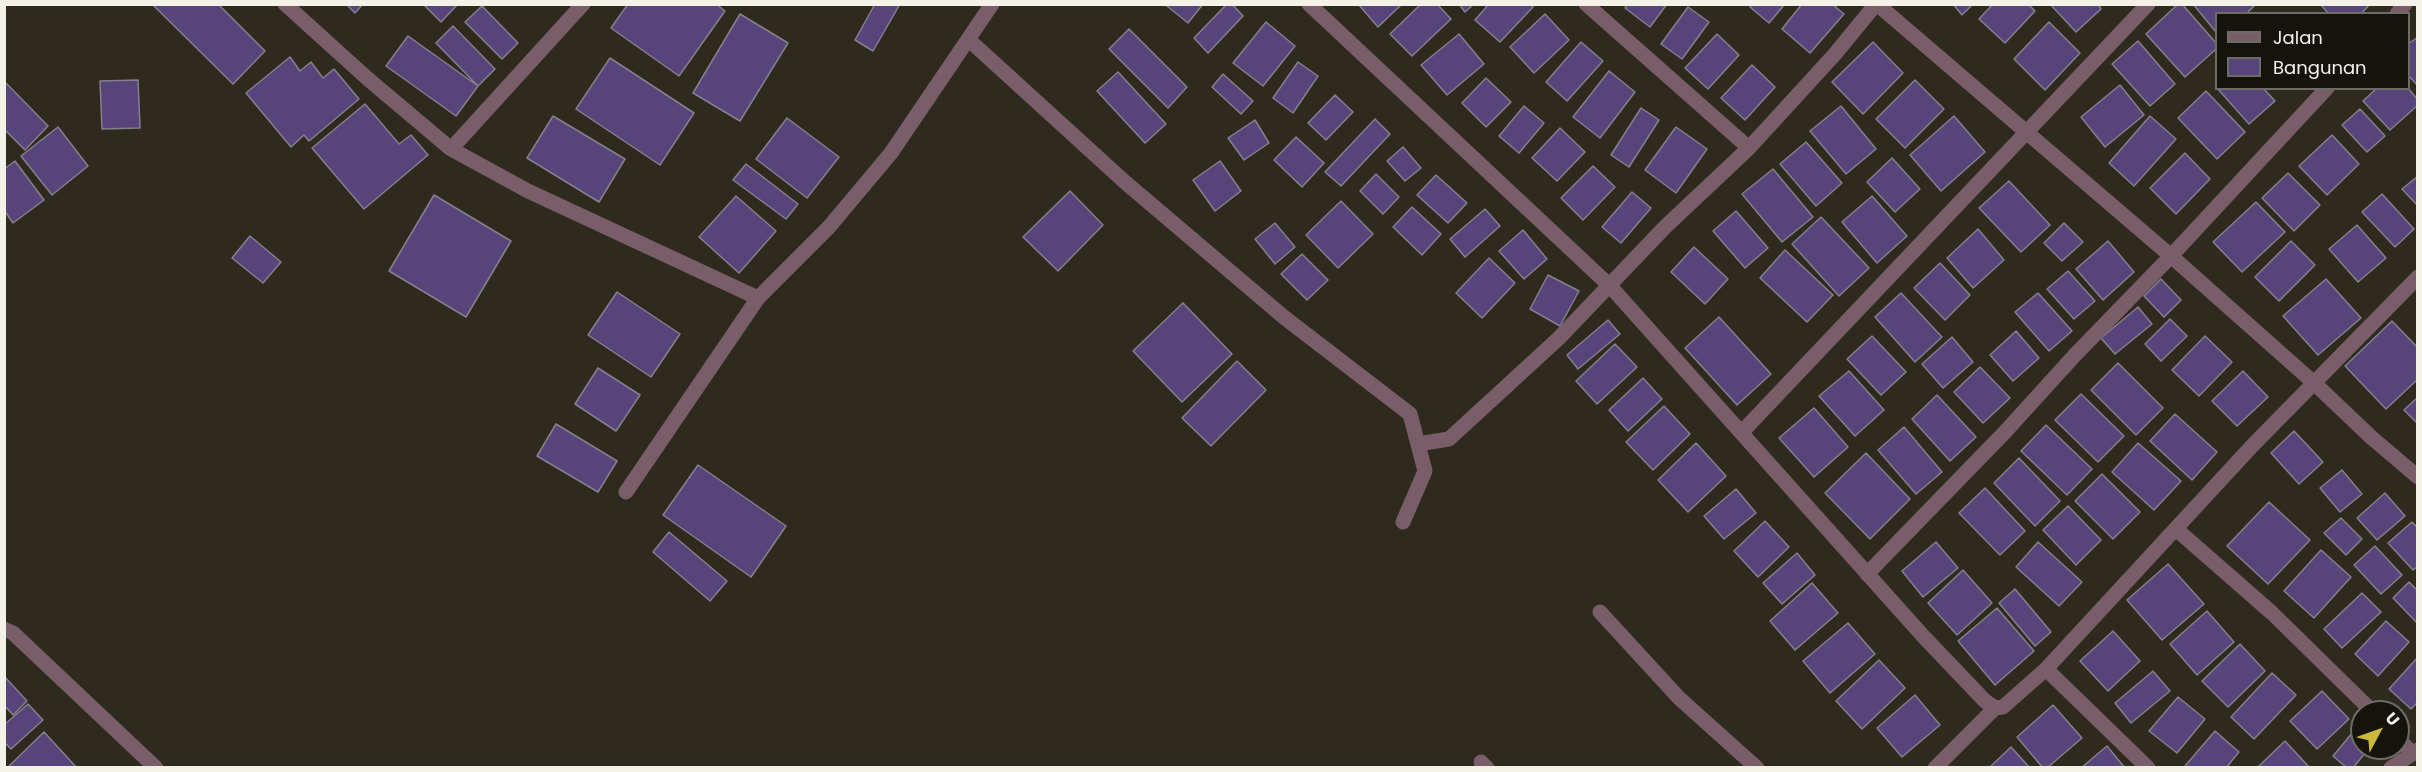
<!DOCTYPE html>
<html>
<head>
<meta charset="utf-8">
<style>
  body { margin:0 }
  #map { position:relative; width:2422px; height:772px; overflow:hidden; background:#2e2a1e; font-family:Poppins,sans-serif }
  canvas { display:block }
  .frame { position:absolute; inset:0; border:6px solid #f4f1e9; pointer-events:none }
  .legend { position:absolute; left:2215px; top:12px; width:195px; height:78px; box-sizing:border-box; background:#15130d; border:2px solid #6e6c65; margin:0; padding:8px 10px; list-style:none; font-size:18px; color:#f4f1e9 }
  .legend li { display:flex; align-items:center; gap:12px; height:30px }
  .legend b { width:30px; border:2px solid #6e6c65 }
  .north { position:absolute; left:2350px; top:700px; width:60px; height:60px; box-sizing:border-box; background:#15130d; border:2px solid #6e6c65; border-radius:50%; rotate:49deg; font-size:16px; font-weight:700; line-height:24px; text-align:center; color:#f4f1e9 }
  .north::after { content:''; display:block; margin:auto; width:21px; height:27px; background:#cbba39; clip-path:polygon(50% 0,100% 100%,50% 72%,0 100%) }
</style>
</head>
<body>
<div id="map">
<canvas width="2422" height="772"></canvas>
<div class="frame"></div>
<ul class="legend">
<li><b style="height:8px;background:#795d68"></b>Jalan</li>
<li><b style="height:16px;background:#57447a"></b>Bangunan</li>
</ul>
<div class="north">U</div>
</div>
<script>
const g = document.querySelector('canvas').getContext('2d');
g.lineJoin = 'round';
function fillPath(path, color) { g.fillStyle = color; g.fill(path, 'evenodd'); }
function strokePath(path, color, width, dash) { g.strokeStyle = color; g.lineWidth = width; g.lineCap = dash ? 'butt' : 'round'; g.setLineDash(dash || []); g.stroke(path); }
const building = new Path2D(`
  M152,4H218L265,51L233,84Z
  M346,4H363L355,13Z
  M423,4H458L441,22Z
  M628,4H716L725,11L679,76L611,28Z
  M875,4H900L873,51L855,40Z
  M1168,4H1203L1188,23L1167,6Z
  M1227,4H1232L1243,16L1208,53L1194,38Z
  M1358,4H1402L1378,27Z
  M1421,4H1437L1451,19L1412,56L1390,34Z
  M1459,4H1474L1465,12Z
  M1489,4H1531L1533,7L1500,42L1475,20Z
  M1628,4H1667L1650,27L1625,8Z
  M1752,4H1785L1769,23L1750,7Z
  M1802,4H1832L1844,14L1810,53L1782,29Z
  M1953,4H1973L1962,15Z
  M1993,4H2028L2035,11L2005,43L1979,19Z
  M2050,4H2098L2101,9L2076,32Z
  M2178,4H2182L2216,43V49L2185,77L2146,34Z
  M2193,4H2255V5L2246,14H2216V32Z
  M2320,4H2370L2361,14H2329Z
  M482,6L518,43L502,59L465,22Z
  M1688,7L1709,22L1682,59L1661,44Z
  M740,14L788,43L740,121L693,93Z
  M1545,14L1569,40L1534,73L1510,47Z
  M1266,22L1295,46L1263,86L1233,63Z
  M2049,22L2080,53L2045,90L2014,59Z
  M453,26L495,69L478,86L436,43Z
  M1129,29L1187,87L1168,108L1109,49Z
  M1459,34L1484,64L1447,95L1421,65Z
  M1717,34L1739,55L1708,89L1685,68Z
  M408,36L478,86L456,116L386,66Z
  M2418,37V86L2408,75V44Z
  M2138,41L2175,84L2150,106L2112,64Z
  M1581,42L1603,61L1567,101L1546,82Z
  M1873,42L1903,73L1863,114L1832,82Z
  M290,57L300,71L311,62L323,78L334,69L359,99L309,141L304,135L291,147L246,93Z
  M610,58L694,113L660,165L576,109Z
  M1298,62L1318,76L1293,113L1273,98Z
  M1752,65L1775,87L1745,120L1721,98Z
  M1609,71L1635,92L1600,138L1573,117Z
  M1118,72L1166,124L1145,143L1097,91Z
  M1223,74L1253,101L1241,114L1212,87Z
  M1486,78L1511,102L1486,127L1462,103Z
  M138,80L140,128L102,129L100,81Z
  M1915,80L1944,109L1905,148L1876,119Z
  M4,81L48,126L25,150L4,129Z
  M2120,85L2144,115L2105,147L2081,117Z
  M2217,88H2263L2275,101L2249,124Z
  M2377,88H2408L2418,100V105L2390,130L2363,101Z
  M2206,91L2245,132L2217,159L2178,118Z
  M1335,95L1353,112L1326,140L1308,123Z
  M365,104L399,144L411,135L428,155L364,209L312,148Z
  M1524,106L1544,123L1519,153L1499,136Z
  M1841,106L1876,149L1846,174L1810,131Z
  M1641,108L1659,120L1629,167L1611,155Z
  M2360,109L2385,136L2367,152L2342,125Z
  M553,116L625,159L599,202L527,158Z
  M1954,116L1985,152L1941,191L1910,155Z
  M2150,116L2176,139L2134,186L2109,163Z
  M787,118L839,157L807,198L756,159Z
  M1375,119L1390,134L1341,186L1325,172Z
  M1255,120L1269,143L1244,160L1228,138Z
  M58,127L88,166L52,195L21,156Z
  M1676,127L1707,149L1676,193L1645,170Z
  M1560,128L1585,152L1557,181L1532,158Z
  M2332,135L2359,164L2327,195L2299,166Z
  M1296,137L1324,163L1302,187L1274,160Z
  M1806,142L1842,183L1816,206L1780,164Z
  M1403,147L1421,168L1405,181L1387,161Z
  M2185,153L2210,179L2176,214L2150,188Z
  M1892,158L1920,189L1895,212L1867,182Z
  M15,161L44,200L13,223L4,210V169Z
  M1220,161L1241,191L1215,211L1193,180Z
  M746,164L798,204L786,219L733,180Z
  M1593,166L1615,187L1583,220L1561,198Z
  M1773,169L1813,217L1782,242L1742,194Z
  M2288,173L2320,205L2294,231L2262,198Z
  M1376,174L1399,197L1383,214L1360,191Z
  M1436,175L1467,203L1448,223L1417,195Z
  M2418,176V206L2402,189Z
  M2009,181L2050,225L2021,252L1979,208Z
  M1070,191L1103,225L1058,271L1023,237Z
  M1632,192L1651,208L1621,243L1602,227Z
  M2382,194L2414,229L2395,247L2362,212Z
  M434,195L511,241L466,317L389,271Z
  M736,196L776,231L739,273L699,237Z
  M1872,196L1907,236L1877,263L1842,222Z
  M1341,201L1373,234L1338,268L1306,235Z
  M2256,202L2285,232L2242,272L2213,242Z
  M1412,207L1441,234L1422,255L1393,227Z
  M1485,209L1500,226L1465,257L1450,239Z
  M1736,211L1768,248L1745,268L1713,231Z
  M1821,217L1869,268L1839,296L1792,244Z
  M1275,223L1295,247L1275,264L1255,239Z
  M2064,223L2083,242L2062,261L2044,243Z
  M2357,225L2386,258L2358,282L2329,249Z
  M1978,229L2004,260L1973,288L1947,258Z
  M1523,230L1547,259L1524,279L1499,251Z
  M250,236L281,262L263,283L232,258Z
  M2108,241L2134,272L2103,300L2076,269Z
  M2291,241L2315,265L2279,301L2255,277Z
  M1694,247L1728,279L1705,304L1671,272Z
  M1785,250L1833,295L1807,322L1760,278Z
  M1302,254L1328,280L1307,300L1281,274Z
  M1489,258L1515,283L1482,318L1456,293Z
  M1940,263L1970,295L1945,320L1914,288Z
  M2068,271L2095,301L2074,319L2047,289Z
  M1548,275L1579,291L1560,326L1530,309Z
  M2161,279L2181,300L2164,317L2144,296Z
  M2326,279L2361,318L2318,355L2283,316Z
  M617,292L680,334L651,377L588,335Z
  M1901,293L1942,337L1915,362L1875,317Z
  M2038,293L2072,331L2049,351L2015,312Z
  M1183,303L1232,354L1182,402L1133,351Z
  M2138,307L2152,324L2115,354L2101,338Z
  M1719,317L1771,374L1737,405L1685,348Z
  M2170,319L2187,336L2161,361L2145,344Z
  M1608,320L1620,334L1578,369L1567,355Z
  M2392,321L2418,348V379L2386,409L2345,366Z
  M2016,331L2039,358L2013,381L1990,355Z
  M1872,336L1906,372L1881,395L1847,359Z
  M2205,336L2232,362L2199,396L2172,370Z
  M1952,337L1973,362L1943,388L1922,364Z
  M1615,344L1637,367L1597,404L1576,381Z
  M1237,361L1266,390L1211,446L1182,418Z
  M2118,363L2163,408L2136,435L2091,390Z
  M1980,367L2010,398L1983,423L1954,392Z
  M598,368L640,395L616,431L575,404Z
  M1849,371L1884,410L1855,436L1819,396Z
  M2243,371L2268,397L2237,426L2212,401Z
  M1643,378L1662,399L1628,431L1609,410Z
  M2081,394L2124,436L2098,462L2055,420Z
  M1937,395L1976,437L1950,461L1912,419Z
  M2418,397V424L2404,410Z
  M1664,406L1690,434L1653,470L1626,442Z
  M1814,408L1848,447L1814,477L1779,438Z
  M2175,414L2217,452L2192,480L2150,441Z
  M556,424L617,461L598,492L537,456Z
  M2046,425L2092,469L2067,495L2021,451Z
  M1904,427L1942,472L1916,494L1878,450Z
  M2294,431L2323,462L2299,484L2271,453Z
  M1696,443L1726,476L1688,512L1658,480Z
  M2138,443L2181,481L2154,510L2112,472Z
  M1866,453L1910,499L1870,539L1825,493Z
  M2019,458L2060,501L2035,526L1994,483Z
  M698,465L786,526L751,577L663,515Z
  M2342,470L2362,494L2340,512L2320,488Z
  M2102,474L2140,512L2113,539L2075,501Z
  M1985,488L2025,531L2000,555L1959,513Z
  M1736,489L1756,513L1724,539L1704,516Z
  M2385,493L2405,516L2377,540L2357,518Z
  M2269,502L2310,540L2268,584L2227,546Z
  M2068,506L2101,540L2076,565L2043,530Z
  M2341,518L2362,539L2346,555L2324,533Z
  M1765,521L1789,547L1758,577L1734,551Z
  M2412,522L2418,528V566L2413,570L2388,543Z
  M669,532L727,581L710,601L653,552Z
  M1936,542L1958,568L1923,597L1902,571Z
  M2038,542L2082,582L2059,606L2016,567Z
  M2375,546L2402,575L2381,594L2354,565Z
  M2321,550L2351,577L2314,618L2284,591Z
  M1797,553L1815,575L1782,604L1763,583Z
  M2168,564L2204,604L2162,640L2127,600Z
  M1963,570L1992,603L1957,635L1928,603Z
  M2409,582L2418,591V624L2393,598Z
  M1812,583L1838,613L1795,650L1770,621Z
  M2015,589L2051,632L2035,646L1999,603Z
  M2362,593L2381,612L2342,648L2324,629Z
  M1997,608L2034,651L1995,685L1958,641Z
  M2207,611L2234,642L2197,675L2170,644Z
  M2386,621L2409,642L2378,676L2355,654Z
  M1848,623L1875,654L1830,693L1803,661Z
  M2113,631L2140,661L2108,691L2080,661Z
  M2240,644L2265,671L2228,707L2202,681Z
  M2418,657V702L2411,709L2389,689Z
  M1879,660L1905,688L1862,729L1836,701Z
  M2153,671L2170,691L2131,723L2115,703Z
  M2272,673L2296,695L2254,739L2231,717Z
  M4,676L27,701L13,715L4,705Z
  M2322,691L2349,719L2317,749L2290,721Z
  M1915,695L1940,725L1902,757L1877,728Z
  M2178,697L2205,719L2177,753L2149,731Z
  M28,704L43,720L11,749L4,742V725Z
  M2053,705L2082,738L2047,768H2043L2017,737Z
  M2215,731L2239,752L2226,768H2187L2185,766Z
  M44,732L77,768H7Z
  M2353,732L2362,739V748H2369L2353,768H2347L2333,756Z
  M2285,741L2310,768H2258V767Z
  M2107,746L2125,768H2081Z
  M2011,747L2030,768H1989Z`);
fillPath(building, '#57447a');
strokePath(building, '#84808e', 1.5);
strokePath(new Path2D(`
  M285,4L368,79L451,149L528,191L758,298
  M1309,4L1610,286L1923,636L1985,701L1995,708L2003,707L2046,669L2252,446L2418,277
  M1586,4L1749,148
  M1877,4L2171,256L2313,382L2372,438L2418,477
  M2397,14L2405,4
  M969,40L1126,183L1285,318L1410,414L1425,471L1403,522
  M451,149L583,4
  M1742,432L2148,4
  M1418,444L1449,439L1559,338L1665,227L1749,148L1835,54L1876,4
  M626,492L758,298L829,227L891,153L992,4
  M2176,529L2272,613L2373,712
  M1867,574L2005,432L2074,356L2171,256L2327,88
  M1600,612L1679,698L1757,768
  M4,629L13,633L156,768
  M2046,669L2148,768
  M2398,738L2412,753
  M1481,762L1487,768
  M1935,768L1995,708
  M2391,768L2418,750`), '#795d68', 15);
</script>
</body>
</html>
